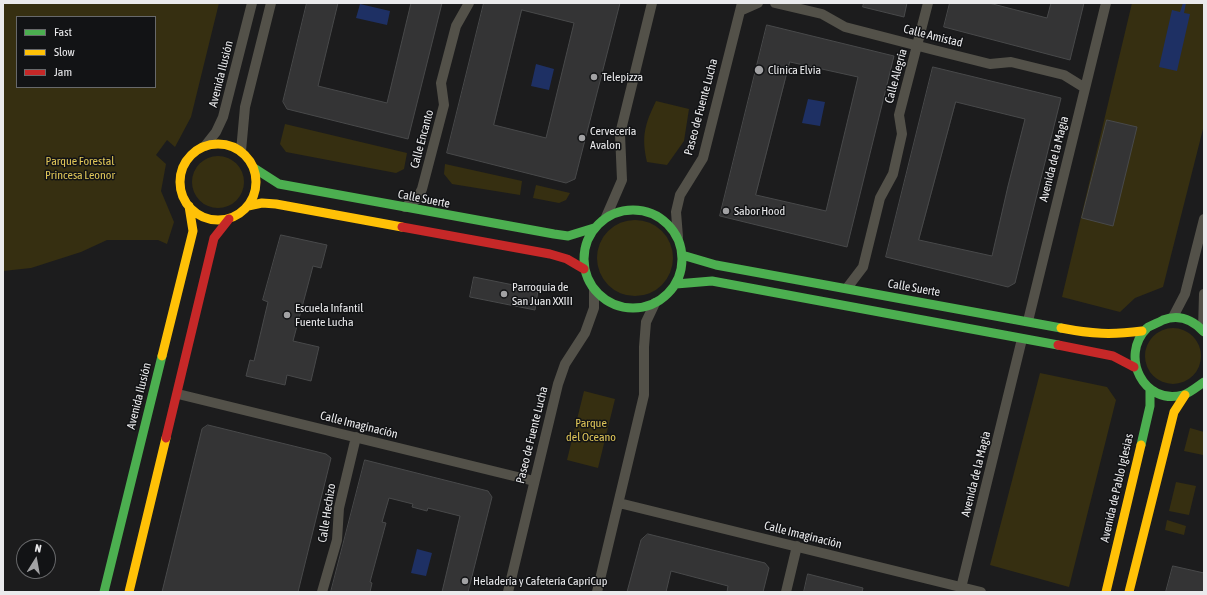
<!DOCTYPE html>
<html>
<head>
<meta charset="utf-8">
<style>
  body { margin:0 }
  #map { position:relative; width:1207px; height:595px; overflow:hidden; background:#1c1c1d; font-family:"Asap Condensed",sans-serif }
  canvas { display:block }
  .frame { position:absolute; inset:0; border:4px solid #eaeaec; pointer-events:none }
  .legend { position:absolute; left:16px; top:16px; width:140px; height:72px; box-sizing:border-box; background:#121315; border:1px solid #68696b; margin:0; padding:5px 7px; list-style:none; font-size:12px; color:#eaeaec }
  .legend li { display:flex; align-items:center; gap:8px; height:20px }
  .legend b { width:20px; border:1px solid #68696b }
  .north { position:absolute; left:16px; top:539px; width:40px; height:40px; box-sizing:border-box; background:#121315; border:1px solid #68696b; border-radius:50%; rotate:11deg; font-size:11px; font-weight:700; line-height:16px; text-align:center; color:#eaeaec }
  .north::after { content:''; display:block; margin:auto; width:14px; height:18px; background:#a2a2a4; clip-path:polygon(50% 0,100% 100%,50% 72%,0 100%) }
</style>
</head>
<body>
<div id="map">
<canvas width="1207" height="595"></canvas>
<div class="frame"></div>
<ul class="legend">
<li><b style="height:5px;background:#4caf50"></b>Fast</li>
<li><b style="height:5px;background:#ffc107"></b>Slow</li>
<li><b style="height:5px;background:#c62828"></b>Jam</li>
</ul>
<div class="north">N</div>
</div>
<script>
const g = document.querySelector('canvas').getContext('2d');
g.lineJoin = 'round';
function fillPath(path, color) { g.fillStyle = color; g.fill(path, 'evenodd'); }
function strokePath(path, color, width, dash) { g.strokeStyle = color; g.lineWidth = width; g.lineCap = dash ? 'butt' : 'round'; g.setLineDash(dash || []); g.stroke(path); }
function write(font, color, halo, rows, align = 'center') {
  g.font = font + ' "Asap Condensed",sans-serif'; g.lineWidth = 3; g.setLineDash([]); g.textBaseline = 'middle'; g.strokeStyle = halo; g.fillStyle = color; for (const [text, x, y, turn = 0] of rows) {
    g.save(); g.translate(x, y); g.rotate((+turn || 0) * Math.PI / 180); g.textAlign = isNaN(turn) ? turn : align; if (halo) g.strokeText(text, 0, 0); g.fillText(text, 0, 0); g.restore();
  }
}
fillPath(new Path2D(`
  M3,3H219L191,117L175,147L167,140L156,155L166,164L161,191L174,222L167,244L158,240H107L81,252L31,268L3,271ZM17,17H155V87H17Z
  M1132,3H1204V125L1163,287L1135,298L1120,312L1062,297Z
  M656,101L689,109L684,141L667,165L647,162C641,136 645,124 656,101Z
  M285,124L407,153L404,169L396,173L286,152L280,144Z
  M192 182a26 26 0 1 1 52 0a26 26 0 1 1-52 0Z
  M445,164L522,181L520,195L452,184L444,174Z
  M536,185L570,193L566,200L559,203L533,198Z
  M597 258a38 38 0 1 1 76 0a38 38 0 1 1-76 0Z
  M1145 356a28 28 0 1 1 56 0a28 28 0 1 1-56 0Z
  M1040,373L1107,387L1116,400L1069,587L990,565Z
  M584,391L615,399L598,468L567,460Z
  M1190,428L1204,432L1203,455L1184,451Z
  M1176,482L1196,486L1189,515L1169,511Z
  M1167,520L1186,526L1184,535L1165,530Z`), '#362f11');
fillPath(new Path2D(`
  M1183,3H1186L1184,13L1190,14L1177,71L1159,67L1172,10L1180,12Z
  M360,4L390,11L387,25L356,18Z
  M536,64L554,69L549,90L531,86Z
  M808,99L825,102L820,126L802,123Z
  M417,549L432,553L426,576L411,573Z`), '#1e3064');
const building = new Path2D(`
  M307,3H338L318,86L387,103L411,3H442L408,139L287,109L283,102Z
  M484,3H620L575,179L566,183L447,153ZM522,10L574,23L546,138L494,125Z
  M864,3H907L904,17L863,7Z
  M950,3H989L1047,18L1051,3H1084L1070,60L944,27Z
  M767,25L894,56L847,247L720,216ZM790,62L858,77L826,211L756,195Z
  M933,67L1061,98L1015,283L1008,287L886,257ZM956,102L1025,119L1008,186L992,256L919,240Z
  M1107,120L1137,127L1113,226L1082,218Z
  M281,235L327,245L321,268L313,266L293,341L319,347L311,381L287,375L285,385L246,376L250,360L254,361L263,323L268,302L263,300Z
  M474,277L538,290L535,310L470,297Z
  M208,425L326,454L331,458L298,592H162L201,433L202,429Z
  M365,460L488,491L492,497L468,592H442L460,516L428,508L427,511L412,507L413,504L389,498L382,522L386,523L370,582L372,583L370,592H331Z
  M648,534L765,563L769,568L763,592H727L728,586L671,571L666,592H627L641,540Z
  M1173,566L1204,573V592H1166Z
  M808,574L863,588L862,592H804Z`);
fillPath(building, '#343435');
strokePath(building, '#48494a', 1);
strokePath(new Path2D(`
  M775,3L822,14L845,27L934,50L990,64L1011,62L1064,75L1085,88
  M740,11L758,3
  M205,146L216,132L223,117L252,3
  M241,151L245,107L271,3
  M405,207L417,199L422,189L444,105L441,83L456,26L469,3
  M606,217L622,180L620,134L652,3
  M678,237L676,212L680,195L703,158L742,3
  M847,288L863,267L880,198L893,174L902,134L899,115L928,3
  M1173,317L1185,294L1204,219
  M1028,321L1106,3
  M1203,330L1204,294
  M178,394L534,481
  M619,503L981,592
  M322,592L337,540L339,508L356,437
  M508,592L558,384L565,364L585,333L594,308V290
  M597,592L644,395V347L646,322L655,303
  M786,592L797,546
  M960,592L1022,339`), '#535149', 10);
strokePath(new Path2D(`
  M254,168L279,184L554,234L568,236L594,228
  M584 259a49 49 0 1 1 98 0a49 49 0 1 1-98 0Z
  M682,255L716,265L1061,328
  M676,284L712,281L1058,345
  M1204,332C1193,320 1179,314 1163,320C1158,323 1151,325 1147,328C1119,356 1144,406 1183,395C1190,393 1198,386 1204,382
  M1141,445L1150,406V389
  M104,592L162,356`), '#4caf50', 9);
strokePath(new Path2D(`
  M180 182a38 38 0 1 1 76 0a38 38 0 1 1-76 0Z
  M248,206L262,203L276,204L402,227
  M1061,328C1092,334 1111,335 1142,331
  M162,356L193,231L189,206
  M129,592L166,438
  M1106,592L1141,445
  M1129,592L1174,412L1185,395`), '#ffc107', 9);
strokePath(new Path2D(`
  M402,227L550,254L567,259L584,269
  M1058,345L1113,356L1134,367
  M166,438L214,238L229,219`), '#c62828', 9);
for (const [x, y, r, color] of [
  [759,70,5,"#a2a2a4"],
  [594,77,4,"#a2a2a4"],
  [582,138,4,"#a2a2a4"],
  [726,211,4,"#a2a2a4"],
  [504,294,4,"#a2a2a4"],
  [287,315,4,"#a2a2a4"],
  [465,581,4,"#a2a2a4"]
]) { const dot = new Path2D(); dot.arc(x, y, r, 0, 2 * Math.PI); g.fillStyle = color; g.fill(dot); strokePath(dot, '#121315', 1.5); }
write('12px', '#eaeaec', '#121315', [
  ["Calle Amistad",933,36,14],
  ["Avenida Ilusión",221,74,-76],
  ["Calle Alegría",896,76,-75],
  ["Paseo de Fuente Lucha",701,107,-75],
  ["Calle Encanto",422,139,-75],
  ["Avenida de la Magia",1054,159,-76],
  ["Calle Suerte",424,199,11],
  ["Calle Suerte",914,288,10],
  ["Avenida Ilusión",139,396,-76],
  ["Calle Imaginación",359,425,14],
  ["Paseo de Fuente Lucha",532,435,-76],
  ["Avenida de la Magia",976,474,-76],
  ["Avenida de Pablo Iglesias",1117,488,-77],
  ["Calle Hechizo",327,513,-81],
  ["Calle Imaginación",803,535,14]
]);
write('12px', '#eaeaec', '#121315', [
  ["Clínica Elvia",768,70],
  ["Telepizza",602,77],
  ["Cervecería",590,131],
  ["Avalon",590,145],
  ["Sabor Hood",734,211],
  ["Parroquia de",512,287],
  ["San Juan XXIII",512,301],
  ["Escuela Infantil",295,308],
  ["Fuente Lucha",295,322],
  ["Heladería y Cafetería CapriCup",473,581]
], 'left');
write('12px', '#e0c658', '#121315', [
  ["Parque Forestal",80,161],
  ["Princesa Leonor",80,175],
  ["Parque",591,423],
  ["del Oceano",591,437]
]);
</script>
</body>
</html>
